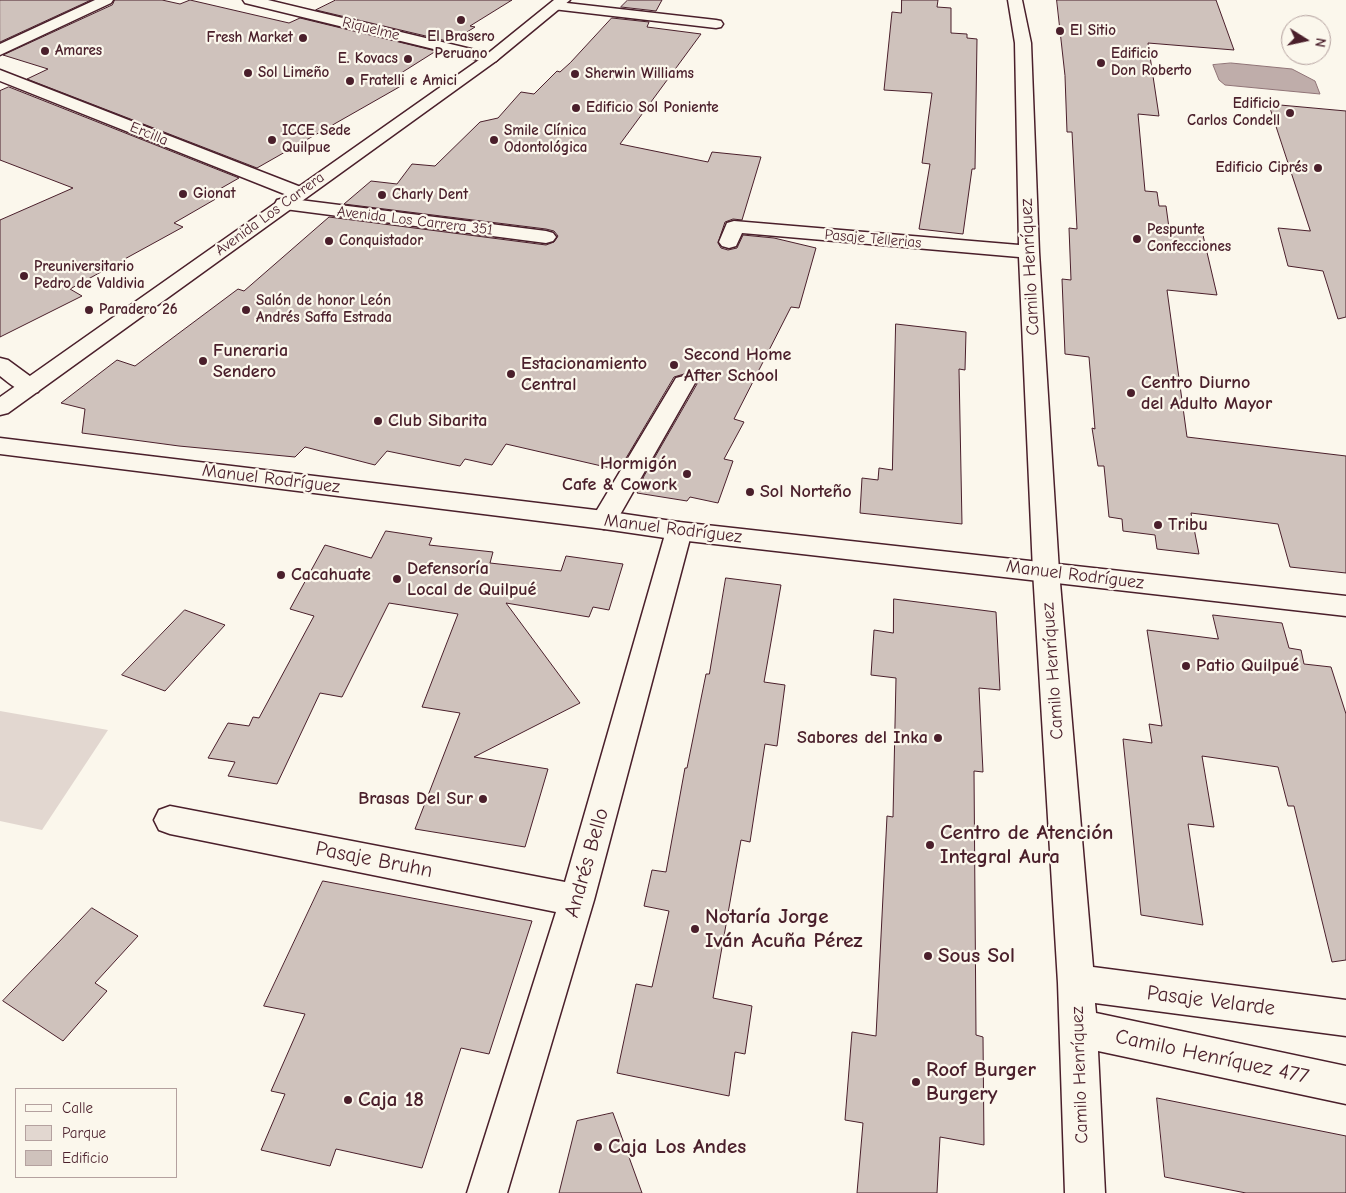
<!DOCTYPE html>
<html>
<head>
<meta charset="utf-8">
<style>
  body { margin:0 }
  #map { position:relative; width:1346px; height:1193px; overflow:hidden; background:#fbf7ec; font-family:"Comic Neue",sans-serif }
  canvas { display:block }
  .legend { position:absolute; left:15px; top:1088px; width:162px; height:90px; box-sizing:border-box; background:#fbf7ec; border:1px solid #b4a19f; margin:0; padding:6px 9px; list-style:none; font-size:15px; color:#4a1f2b }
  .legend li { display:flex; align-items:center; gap:10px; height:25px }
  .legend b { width:25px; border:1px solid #b4a19f }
  .north { position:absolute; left:1281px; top:15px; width:50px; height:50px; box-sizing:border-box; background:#fbf7ec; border:1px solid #b4a19f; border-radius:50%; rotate:100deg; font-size:14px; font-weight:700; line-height:20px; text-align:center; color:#4a1f2b }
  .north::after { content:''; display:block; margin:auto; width:18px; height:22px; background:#4a1f2b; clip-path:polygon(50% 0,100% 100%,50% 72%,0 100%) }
</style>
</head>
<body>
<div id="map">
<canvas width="1346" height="1193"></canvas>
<ul class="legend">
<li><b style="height:6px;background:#fbf7ec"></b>Calle</li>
<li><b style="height:14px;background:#e2d7d0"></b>Parque</li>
<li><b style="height:14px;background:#cfc2bc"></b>Edificio</li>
</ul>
<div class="north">N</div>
</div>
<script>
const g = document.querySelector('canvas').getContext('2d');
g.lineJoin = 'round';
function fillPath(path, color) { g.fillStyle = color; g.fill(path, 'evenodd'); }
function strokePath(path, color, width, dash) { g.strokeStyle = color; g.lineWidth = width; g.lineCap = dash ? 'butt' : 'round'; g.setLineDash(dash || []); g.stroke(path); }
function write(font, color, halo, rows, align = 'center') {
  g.font = font + ' "Comic Neue",sans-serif'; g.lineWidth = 4.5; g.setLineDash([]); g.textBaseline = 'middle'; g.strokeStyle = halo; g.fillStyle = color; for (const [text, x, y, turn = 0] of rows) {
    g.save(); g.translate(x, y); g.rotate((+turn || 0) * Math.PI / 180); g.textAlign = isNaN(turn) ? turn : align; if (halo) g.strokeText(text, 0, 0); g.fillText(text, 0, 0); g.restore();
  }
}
fillPath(new Path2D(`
  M0,711L108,730L42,830L0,821Z`), '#e2d7d0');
const water = new Path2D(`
  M1231,63L1292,69L1315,81L1320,94L1225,85L1219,80L1213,65Z`);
fillPath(water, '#bfadaa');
strokePath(water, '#907477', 1);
const building = new Path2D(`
  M0,0H91L0,42Z
  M115,0H162L180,4L190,0L289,23L300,18L436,51L390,80L394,81L391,83L401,86L257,168L27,79L48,69L3,55L112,5Z
  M336,0H512L470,26L475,27L451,42L316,10Z
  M628,0H662L656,11L621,7Z
  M902,0H938L937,7L951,8V33L967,34V38L977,39L975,169H972L963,234L919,229L930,164L922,163L932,93L884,90L892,12L901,13Z
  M1057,0H1216L1234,50L1148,43L1159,116L1138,114L1145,191L1157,192L1159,206H1166L1169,228L1202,231L1217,295L1167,290L1187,437L1346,456V573L1290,567L1278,524L1191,513L1199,554L1157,549L1155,535L1123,531L1122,519L1109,517L1104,466H1098L1092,428L1095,429L1089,357L1065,354L1062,279L1071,280L1069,228L1077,229L1072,132H1067L1065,76Z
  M612,18L649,22L647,27L701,34L620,144L708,162L712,152L761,157L742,220L733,219L725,222L718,243L721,248L728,250L737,248L743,235L774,238L816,248L799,308L791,307L734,419L744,422L724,459L733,461L718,503L690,497L687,501L637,493L644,476L697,384L694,377L684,374L674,377L619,470L506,444L492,465L465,459L460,466L387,451L375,465L305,447L295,457L179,446L82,433L85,409L61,403L117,360L135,366L238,289L244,291L329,217L546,245L554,242L558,236L554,231L546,229L344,204L371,181L397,184L412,164L435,166L480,122L498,118L521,92L534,94L557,71L560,72L570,63Z
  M9,87L239,178L218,190L226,193L174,223L183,227L70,289L82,296L0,337V220L73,188L0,160V91Z
  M1269,104L1346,111V317L1338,319L1323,271L1288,266L1278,228L1310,231Z
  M896,324L966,332L965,370L959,369L962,524L860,513L862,478L878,480L879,468L892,470Z
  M386,531L432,538L429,545L493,552L490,563L561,571L566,556L623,564L609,610L593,607L589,617L506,603L580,703L474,757L548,769L525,847L415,829L460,713L422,707L458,614L389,603L342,697L320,693L277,784L228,776L235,762L208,758L228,723L249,726L253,717L259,718L314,616L290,609L325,545L371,558Z
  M726,578L781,585L764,682L785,685L777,746L765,744L750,842L741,840L713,998L752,1006L745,1054L735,1052L729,1096L617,1073L636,984L652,987L669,911L644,906L652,870L666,872L685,768H687L706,674H709Z
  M894,599L996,612L1000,690L979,688L983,772L974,771L976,1035L983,1037L984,1145L940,1137L937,1193H857L863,1123L845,1120L852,1032L876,1036L887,816L893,817L896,678L871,675L874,630L893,633Z
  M185,610L225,625L165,691L122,675Z
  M1213,615L1282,623L1289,648L1301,650L1304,664L1331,667L1346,714V960L1332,962L1294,806H1288L1278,767L1202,756L1214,827L1188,824L1203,925L1141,915L1123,739L1152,743L1149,724L1162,726L1147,630L1218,639Z
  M323,881L532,921L489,1054L461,1048L422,1168L336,1149L330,1166L261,1150L285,1094L271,1091L305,1014L264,1006Z
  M92,908L138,936L95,983L107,991L63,1041L3,1001Z
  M1157,1098L1346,1136V1193H1246L1165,1177Z
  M613,1113L642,1193H559L577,1121Z`);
fillPath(building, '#cfc2bc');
strokePath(building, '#4a1f2b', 1);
const minor = new Path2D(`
  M95,0H113L111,3L0,55V44Z
  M243,0H268L496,55L499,58L496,61L491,63L245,3Z
  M1008,0H1022L1031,43L1039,252L1059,571L1093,967L1346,1000V1036L1095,1003L1096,1013L1346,1066V1104L1098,1051L1105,1193H1065L1058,983L1033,571L1019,257L742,233L736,246L729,248L722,246L719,242L727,223L734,221L1019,245L1015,43Z
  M558,2L716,20L721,21L723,24L721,27L716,28L553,9L551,6L553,3Z
  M0,70L306,189L308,193L306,197L299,199L292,197L0,81Z
  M284,198L546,231L553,233L556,237L553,241L546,243L277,208L275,204L277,200Z
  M684,376L692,378L695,383L617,520L613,526L604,529L595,526L591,520L673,383L676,378Z
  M679,522L688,525L692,531L594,900L507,1193H467L556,912L170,834L159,830L154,820L159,810L170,806L565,882L666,531L670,525Z`);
const tertiary = new Path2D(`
  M0,438L604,511L679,522L1346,596V616L679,540L604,529L0,454Z`);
const secondary = new Path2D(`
  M0,358L8,360L38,382L41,387L38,392C22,396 12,385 0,376Z`);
const primary = new Path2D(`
  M554,0H570L496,61L8,413L0,415V397L486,55Z`);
strokePath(minor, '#4a1f2b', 3);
strokePath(tertiary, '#4a1f2b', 3);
strokePath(secondary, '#4a1f2b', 3);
strokePath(primary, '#4a1f2b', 3);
fillPath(minor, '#fbf7ec');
fillPath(tertiary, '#fbf7ec');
fillPath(secondary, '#fbf7ec');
fillPath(primary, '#fbf7ec');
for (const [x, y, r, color] of [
  [461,20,5,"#4a1f2b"],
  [1060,31,5,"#4a1f2b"],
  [303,38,5,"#4a1f2b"],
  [45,51,5,"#4a1f2b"],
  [408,59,5,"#4a1f2b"],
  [1101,63,5,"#4a1f2b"],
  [248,73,5,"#4a1f2b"],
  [575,74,5,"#4a1f2b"],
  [350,81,5,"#4a1f2b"],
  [576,108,5,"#4a1f2b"],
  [1290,113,5,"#4a1f2b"],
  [272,140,5,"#4a1f2b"],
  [494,140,5,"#4a1f2b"],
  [1318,168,5,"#4a1f2b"],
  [183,194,5,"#4a1f2b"],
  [382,195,5,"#4a1f2b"],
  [1137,239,5,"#4a1f2b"],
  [329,241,5,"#4a1f2b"],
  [24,276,5,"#4a1f2b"],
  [89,310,5,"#4a1f2b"],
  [246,310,5,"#4a1f2b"],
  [203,361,5,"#4a1f2b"],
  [674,365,5,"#4a1f2b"],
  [511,374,5,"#4a1f2b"],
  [1131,393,5,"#4a1f2b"],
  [378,421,5,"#4a1f2b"],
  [687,474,5,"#4a1f2b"],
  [750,492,5,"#4a1f2b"],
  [1158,525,5,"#4a1f2b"],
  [281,575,5,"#4a1f2b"],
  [397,579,5,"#4a1f2b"],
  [1186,666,5,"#4a1f2b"],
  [938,738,5,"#4a1f2b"],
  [483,799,5,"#4a1f2b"],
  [930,845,5,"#4a1f2b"],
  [695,929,5,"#4a1f2b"],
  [928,956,5,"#4a1f2b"],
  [916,1082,5,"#4a1f2b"],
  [348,1100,5,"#4a1f2b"],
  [598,1147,5,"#4a1f2b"]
]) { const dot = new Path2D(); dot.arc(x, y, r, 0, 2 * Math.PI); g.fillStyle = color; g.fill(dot); strokePath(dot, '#fbf7ec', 2); }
write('15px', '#4a1f2b', '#fbf7ec', [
  ["Riquelme",371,29,14],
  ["Ercilla",149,134,22],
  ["Avenida Los Carrera",270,214,-36],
  ["Avenida Los Carrera 351",415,221,7],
  ["Pasaje Tellerias",873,239,5]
]);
write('bold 15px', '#4a1f2b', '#fbf7ec', [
  ["El Sitio",1070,31],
  ["El Brasero",461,37,"center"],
  ["Peruano",461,54,"center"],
  ["Fresh Market",293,38,"right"],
  ["Amares",55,51],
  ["Edificio",1111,54],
  ["Don Roberto",1111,71],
  ["E. Kovacs",398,59,"right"],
  ["Sol Limeño",258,73],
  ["Sherwin Williams",585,74],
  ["Fratelli e Amici",360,81],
  ["Edificio",1280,104,"right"],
  ["Carlos Condell",1280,121,"right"],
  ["Edificio Sol Poniente",586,108],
  ["ICCE Sede",282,131],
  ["Quilpue",282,148],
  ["Smile Clínica",504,131],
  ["Odontológica",504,148],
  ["Edificio Ciprés",1308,168,"right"],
  ["Gionat",193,194],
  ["Charly Dent",392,195],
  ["Pespunte",1147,230],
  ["Confecciones",1147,247],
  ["Conquistador",339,241],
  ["Preuniversitario",34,267],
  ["Pedro de Valdivia",34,284],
  ["Salón de honor León",256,301],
  ["Andrés Saffa Estrada",256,318],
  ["Paradero 26",99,310]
], 'left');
write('18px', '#4a1f2b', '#fbf7ec', [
  ["Camilo Henríquez",1030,267,-93],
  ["Manuel Rodríguez",271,479,7],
  ["Manuel Rodríguez",673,529,7],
  ["Manuel Rodríguez",1075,575,7],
  ["Camilo Henríquez",1053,671,-94],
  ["Camilo Henríquez",1080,1075,-92]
]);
write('bold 18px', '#4a1f2b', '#fbf7ec', [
  ["Funeraria",213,351],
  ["Sendero",213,372],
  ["Second Home",684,355],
  ["After School",684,376],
  ["Estacionamiento",521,364],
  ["Central",521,385],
  ["Centro Diurno",1141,383],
  ["del Adulto Mayor",1141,404],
  ["Club Sibarita",388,421],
  ["Hormigón",677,464,"right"],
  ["Cafe & Cowork",677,485,"right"],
  ["Sol Norteño",760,492],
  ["Tribu",1168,525],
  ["Defensoría",407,569],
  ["Local de Quilpué",407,590],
  ["Cacahuate",291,575],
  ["Patio Quilpué",1196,666],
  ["Sabores del Inka",928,738,"right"],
  ["Brasas Del Sur",473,799,"right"]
], 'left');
write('bold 21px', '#4a1f2b', '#fbf7ec', [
  ["Centro de Atención",940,833],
  ["Integral Aura",940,857],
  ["Notaría Jorge",705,917],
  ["Iván Acuña Pérez",705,941],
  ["Sous Sol",938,956],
  ["Roof Burger",926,1070],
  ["Burgery",926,1094],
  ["Caja 18",358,1100],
  ["Caja Los Andes",608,1147]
], 'left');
write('21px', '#4a1f2b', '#fbf7ec', [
  ["Pasaje Bruhn",374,860,11],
  ["Andrés Bello",587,863,-74],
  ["Pasaje Velarde",1211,1001,7],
  ["Camilo Henríquez 477",1212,1057,12]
]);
</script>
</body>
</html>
